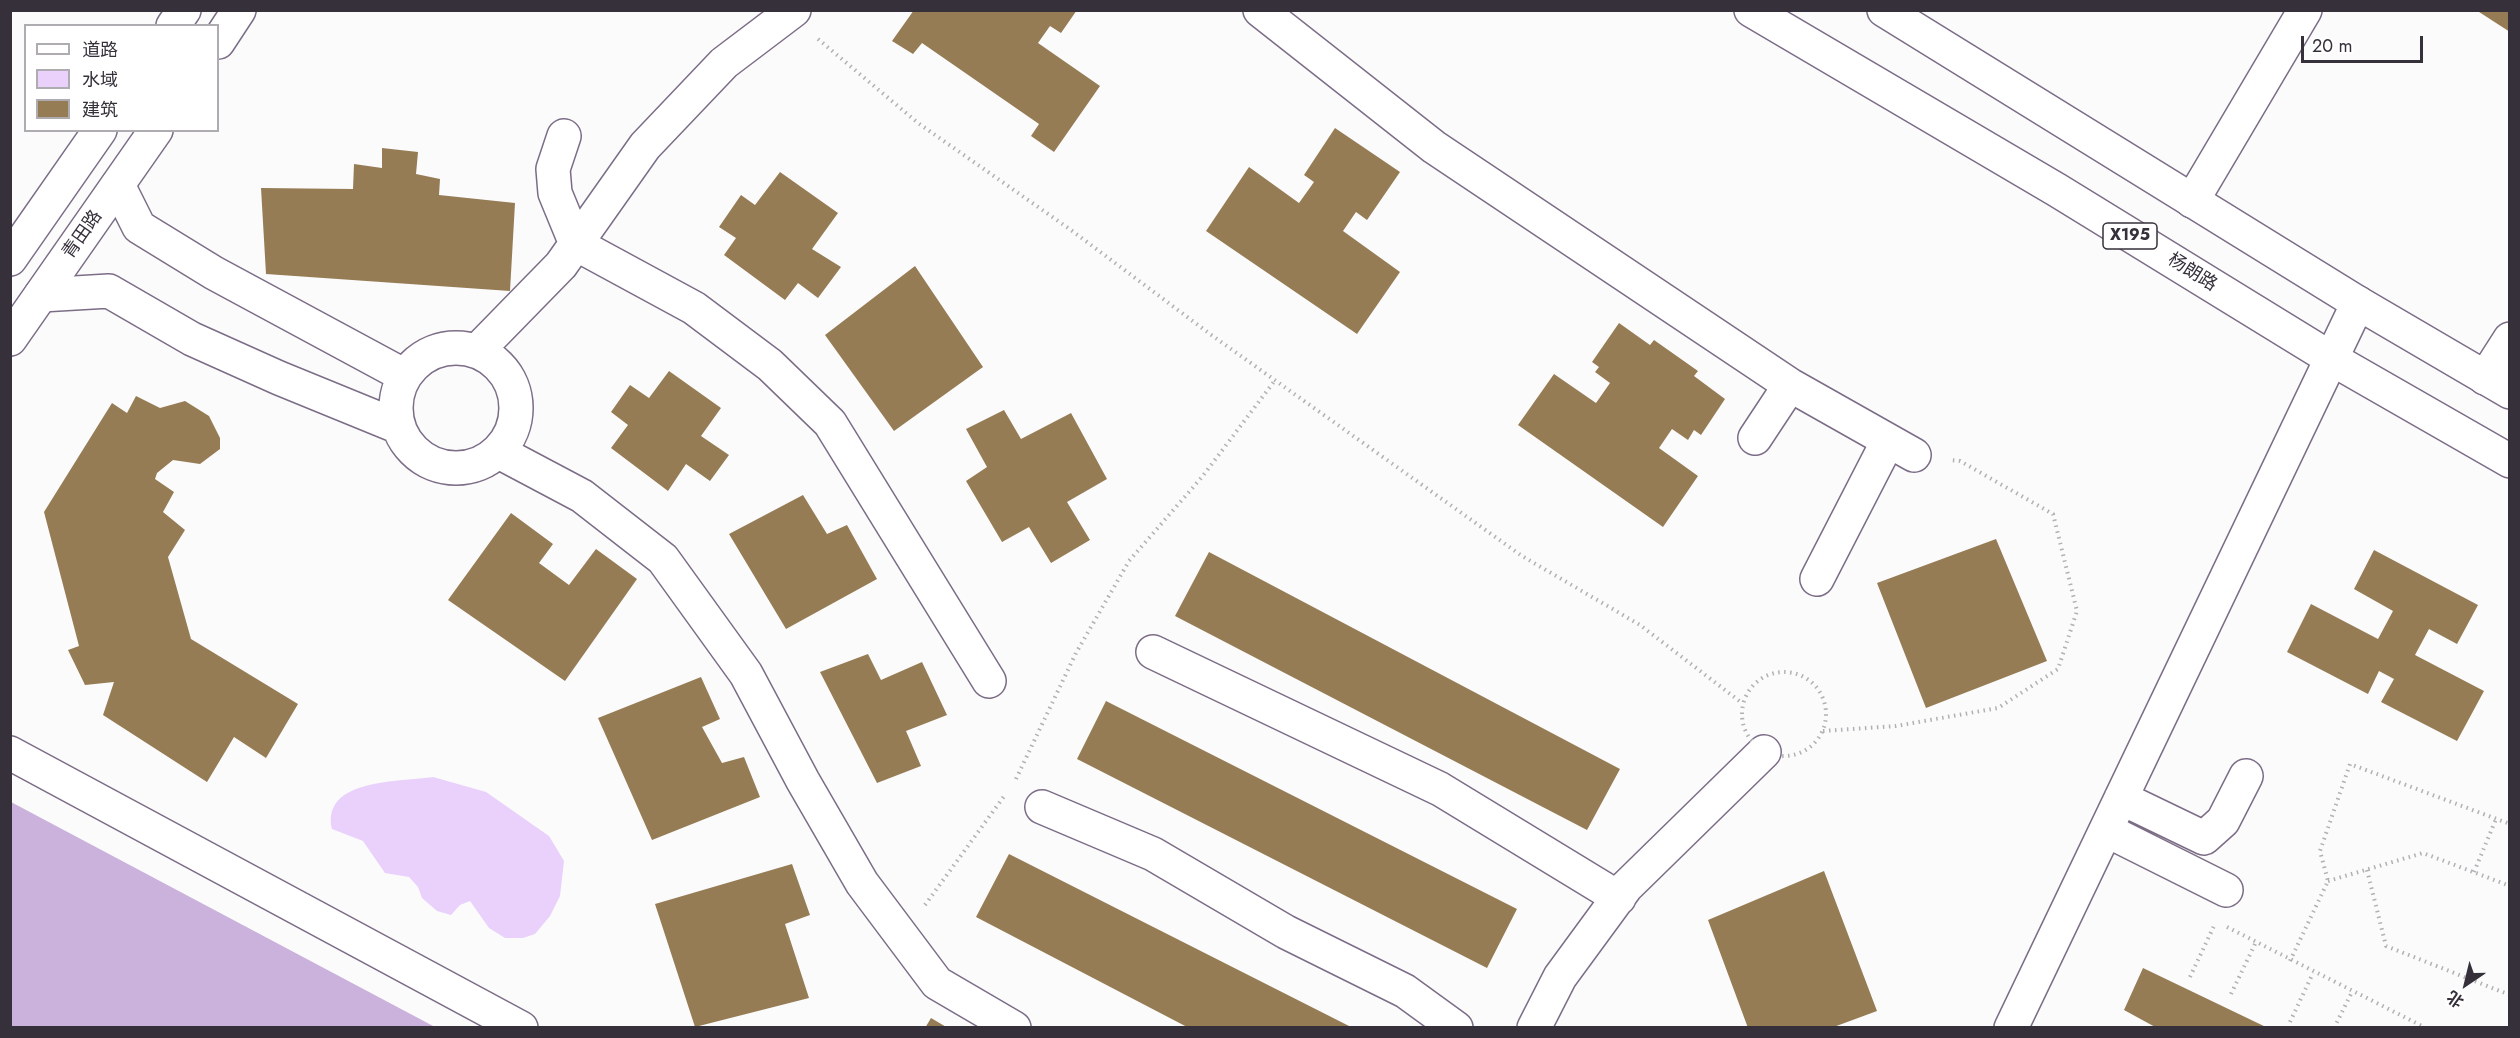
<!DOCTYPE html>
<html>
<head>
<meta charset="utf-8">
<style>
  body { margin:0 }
  #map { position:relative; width:2520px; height:1038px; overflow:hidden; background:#fbfbfb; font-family:Jost,"Noto Sans SC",sans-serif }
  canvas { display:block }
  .frame { position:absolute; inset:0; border:12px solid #36303b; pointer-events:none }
  .legend { position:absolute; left:24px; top:24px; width:195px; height:108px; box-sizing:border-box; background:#fff; border:2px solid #afacb1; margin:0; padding:8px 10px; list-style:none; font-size:18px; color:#36303b }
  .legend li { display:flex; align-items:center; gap:12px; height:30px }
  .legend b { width:30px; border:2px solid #afacb1 }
  .north { position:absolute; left:2436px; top:954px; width:60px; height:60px; -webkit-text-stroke:4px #fff; paint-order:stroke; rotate:215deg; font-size:16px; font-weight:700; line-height:24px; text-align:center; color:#36303b }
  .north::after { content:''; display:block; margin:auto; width:21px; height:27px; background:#36303b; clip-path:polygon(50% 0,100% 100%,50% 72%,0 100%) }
  .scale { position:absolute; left:2301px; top:36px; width:122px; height:27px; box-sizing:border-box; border:3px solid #36303b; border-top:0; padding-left:8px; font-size:18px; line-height:21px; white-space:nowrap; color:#36303b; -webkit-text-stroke:4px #fff; paint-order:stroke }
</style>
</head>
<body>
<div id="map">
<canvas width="2520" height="1038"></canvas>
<div class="frame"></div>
<ul class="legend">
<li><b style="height:8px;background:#fff"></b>道路</li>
<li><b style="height:16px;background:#e9d1fb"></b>水域</li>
<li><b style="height:16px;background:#967c55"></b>建筑</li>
</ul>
<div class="north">北</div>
<div class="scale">20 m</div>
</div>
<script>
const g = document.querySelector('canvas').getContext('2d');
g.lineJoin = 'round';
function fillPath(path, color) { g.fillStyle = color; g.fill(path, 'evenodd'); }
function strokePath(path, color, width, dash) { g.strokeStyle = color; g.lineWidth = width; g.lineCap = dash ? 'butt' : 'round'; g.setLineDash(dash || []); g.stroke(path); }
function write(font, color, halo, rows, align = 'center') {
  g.font = font + ' Jost,"Noto Sans SC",sans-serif'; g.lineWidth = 4.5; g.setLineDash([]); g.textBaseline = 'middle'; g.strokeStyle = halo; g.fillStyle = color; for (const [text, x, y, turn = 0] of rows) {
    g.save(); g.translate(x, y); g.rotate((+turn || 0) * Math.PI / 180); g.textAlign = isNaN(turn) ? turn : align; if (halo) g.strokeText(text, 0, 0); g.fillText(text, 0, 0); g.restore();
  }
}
fillPath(new Path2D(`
  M10,802H11L435,1027H11Z`), '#cab2dc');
fillPath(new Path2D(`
  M433,777L486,792L549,836L564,861L560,896L550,916L535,934L523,938H505L489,928L470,901L460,905L451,915L437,911L422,898L418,887L409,877L385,873L363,841L332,829C321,778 401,782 433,777Z`), '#e9d1fb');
fillPath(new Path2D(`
  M914,10H1077L1061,33L1050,26L1038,43L1100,86L1054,152L1031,136L1039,124L922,43L913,54L892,41Z
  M2476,10H2510V32Z
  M1335,128L1400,172L1367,220L1356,212L1343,231L1400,272L1357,334L1206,231L1249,167L1299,203L1314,182L1304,175Z
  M382,148L418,152L416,174L440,179L439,195L515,203L510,291L266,274L261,188L353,189L354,164L382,168Z
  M780,172L838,213L812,249L841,267L818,298L798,283L785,300L724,255L736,238L719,227L741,195L755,205Z
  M915,266L983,367L894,431L825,335Z
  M1619,323L1650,345L1654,340L1698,371L1694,376L1725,399L1701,435L1694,430L1688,440L1672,429L1659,448L1698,476L1663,527L1518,425L1554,374L1596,403L1610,383L1595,372L1599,367L1592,362Z
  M669,371L721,408L701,436L729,455L710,481L686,464L668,491L611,448L628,425L611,412L630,385L649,398Z
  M136,396L160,408L185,401L209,416L220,438V449L200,464L173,460L157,473L155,479L174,492L163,512L185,530L168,557L191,639L298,704L266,758L234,737L207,782L103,715L114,682L85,685L68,650L79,646L44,512L112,403L127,413Z
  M1004,410L1021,439L1071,413L1107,479L1067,502L1090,540L1051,563L1029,527L1002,542L966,481L987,467L966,429Z
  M803,495L827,534L847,525L877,579L786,629L729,534Z
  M511,513L553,544L539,563L569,585L596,549L637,579L565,681L448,600Z
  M1996,539L2047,661L1926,708L1877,583Z
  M2374,550L2478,605L2457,644L2429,629L2415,655L2484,691L2457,741L2381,702L2394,679L2379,671L2368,694L2287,652L2311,604L2378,639L2393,611L2354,589Z
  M1209,552L1620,769L1587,830L1175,616Z
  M868,654L881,680L922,662L947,715L906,731L921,766L877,783L820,672Z
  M701,677L720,719L702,727L722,763L744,757L760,797L652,840L598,718Z
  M1106,701L1517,909L1487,968L1077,759Z
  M1009,854L1353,1028H1189L976,917Z
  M792,864L810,915L785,924L809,998L695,1027L655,904Z
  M1824,871L1877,1011L1831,1028H1748L1708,920Z
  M2143,968L2268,1028H2157L2124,1010Z
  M931,1018L948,1028H925Z`), '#967c55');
const minor = new Path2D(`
  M1260,10L1434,147L1790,385L1914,455
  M564,136L553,169L555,193L576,244L694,308L770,365L830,423L989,681
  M118,185L139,227L214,273L405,376
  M2192,201L2305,10
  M41,295L109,291L192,339L279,378L399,427
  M396 408a60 60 0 1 1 120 0a60 60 0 1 1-120 0Z
  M477,351L561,265L645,146L724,63L794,10
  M2485,378L2510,339
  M1755,438L1790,385
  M499,452L582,496L663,559L746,674L803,781L862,883L937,983L1014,1028
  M1817,579L1888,441
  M1153,652L1440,789L1619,898
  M10,753L521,1028
  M2121,798L2204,838L2223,821L2246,776
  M1042,807L1153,854L1286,932L1405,991L1456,1028
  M2106,830L2226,890
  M1534,1028L1560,977L1626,887L1764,752
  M2011,1028L2358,303`);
const major = new Path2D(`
  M1751,10L2057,190L2332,359L2510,461
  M1884,10L2358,303L2510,392
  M173,26L184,10
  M218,42L239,10
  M10,259L100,130
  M10,339L156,130`);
strokePath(minor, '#7c6d87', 36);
strokePath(major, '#7c6d87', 36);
strokePath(new Path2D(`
  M818,39L918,123L1071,230L1210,334L1522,556L1640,625L1742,703
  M1742 714a42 42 0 1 1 84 0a42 42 0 1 1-84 0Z
  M1823,731L1896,726L1998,708L2058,669L2077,611L2053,514L1960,461L1949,460
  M1016,779L1076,653L1129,561L1202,477L1276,379
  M2367,870L2386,946L2510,995
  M2474,872L2496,819
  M2328,881L2423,853L2510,886
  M925,905L1005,795
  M2227,927L2426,1028
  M2290,961L2328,881L2320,851L2350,764L2510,824
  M2190,977L2214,926
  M2231,994L2255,944
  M2290,1022L2313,973
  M2334,1028L2352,992`), '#b2b0b4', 4, [1.5, 4.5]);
strokePath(minor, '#fff', 33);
strokePath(major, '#fff', 33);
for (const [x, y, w] of [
  [2130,236,54]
]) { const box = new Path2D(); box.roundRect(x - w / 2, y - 13, w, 26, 4.5); g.fillStyle = '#fff'; g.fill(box); strokePath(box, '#36303b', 1.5); }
write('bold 16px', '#36303b', null, [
  ["X195",2130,236]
]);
write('18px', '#36303b', '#fff', [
  ["青田路",83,235,-55],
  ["杨朗路",2192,273,32]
]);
</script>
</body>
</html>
